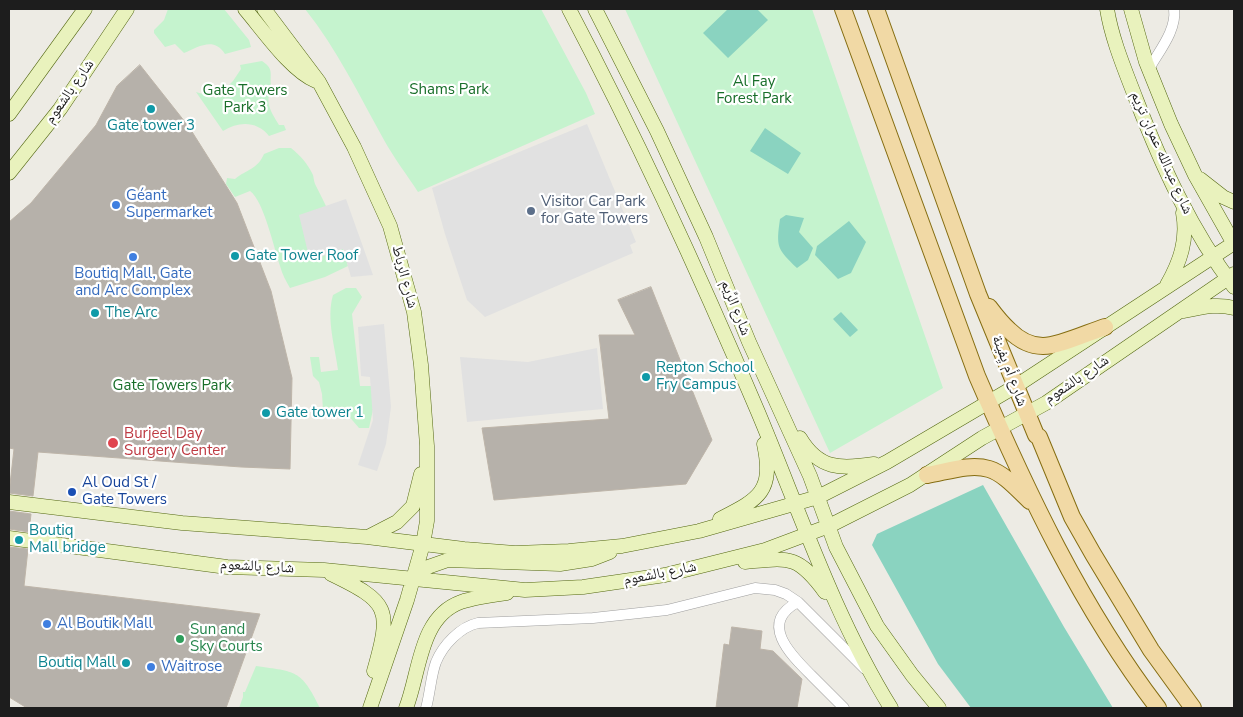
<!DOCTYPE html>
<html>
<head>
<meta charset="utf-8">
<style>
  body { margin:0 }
  #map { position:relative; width:1243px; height:717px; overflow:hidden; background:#edebe4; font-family:"Nunito Sans",sans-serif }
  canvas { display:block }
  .frame { position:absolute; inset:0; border:10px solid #1d1d1d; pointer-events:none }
</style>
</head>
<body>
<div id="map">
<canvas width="1243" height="717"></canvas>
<div class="frame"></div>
</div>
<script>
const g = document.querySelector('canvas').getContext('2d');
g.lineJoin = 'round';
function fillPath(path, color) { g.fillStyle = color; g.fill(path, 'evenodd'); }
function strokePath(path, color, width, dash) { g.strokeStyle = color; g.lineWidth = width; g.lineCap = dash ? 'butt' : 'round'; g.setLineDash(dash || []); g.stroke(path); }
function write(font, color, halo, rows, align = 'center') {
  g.font = font + ' "Nunito Sans","Noto Naskh Arabic",sans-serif'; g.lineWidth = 4.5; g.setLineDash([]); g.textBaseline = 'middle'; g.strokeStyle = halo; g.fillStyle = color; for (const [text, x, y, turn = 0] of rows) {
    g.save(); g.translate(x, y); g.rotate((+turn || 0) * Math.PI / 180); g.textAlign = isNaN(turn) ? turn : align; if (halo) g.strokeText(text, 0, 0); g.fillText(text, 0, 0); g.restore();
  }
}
fillPath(new Path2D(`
  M168,9H224L249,40L251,47L225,54C214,36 198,47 184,53L175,44L165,47L154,33V30L164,20Z
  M305,9H541L586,93L595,114L418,192C407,175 394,158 384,140C359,95 337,49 305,9Z
  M625,9H812L943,388L830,453Z
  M262,61C276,70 268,75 272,90C263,101 273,115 279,125H284L286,130L269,136C257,121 239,121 223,131L196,92L216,98L233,81L241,69L240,65Z
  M279,148H291C300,155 308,164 313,175C314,179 314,183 316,186C329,211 341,238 348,266L325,277L290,288C286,281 282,274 280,266C274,249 264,201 250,191L235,197L226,184L227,178L235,179C247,169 257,170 264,154Z
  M346,288H356L362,297L352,314L360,386H373L374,405L369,428H359L347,414L338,411L323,410L322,394L319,382L313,376L310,357H319L321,372L338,370C335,346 326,319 333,295Z
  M256,666C296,672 301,669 320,708H239L243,697V692H245Z`), '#c5f3ce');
fillPath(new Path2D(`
  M728,9H757L768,20L728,58L703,33Z
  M765,128L801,153L788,174L750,151Z
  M786,215L804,218L799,232L813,248L808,260L797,268C777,249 776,247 780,219Z
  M849,221L866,242L851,273L838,279L815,255L817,246Z
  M841,312L858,330L850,337L833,319Z
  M983,485L1064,627L1113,708H971L938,664L872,545L877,534Z`), '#8ad3c0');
fillPath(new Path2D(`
  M587,124L636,242L630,245L633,253L485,317L467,300L445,234L432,188Z
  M346,199L373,275L351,277L343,249L310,261L299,215Z
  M384,324L391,407L386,444L377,471L358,465L373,420L370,377L361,376L358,327Z
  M597,348L603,409L467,422L460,357L528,362Z`), '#e1e1e1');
const building = new Path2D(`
  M140,65L189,127L237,203L271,291L292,378L290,469L241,467L38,452L33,496L9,493L14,449L9,448V222L31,203L96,125L117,86Z
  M651,287L712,440L686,484L494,500L482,428L609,419L599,335H635L618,300Z
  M9,511L31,514L29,532L9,529Z
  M9,547L28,549L24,586L260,614L226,708H27L9,697Z
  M732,627L762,631L760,649L773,651L802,679L797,708H716L724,644L729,645Z`);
fillPath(building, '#b6b1aa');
strokePath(building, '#bdb4a8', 1);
const street = new Path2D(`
  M1149,69C1159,51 1177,30 1174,9
  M798,602C758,623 791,655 811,675C822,686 833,697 844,708
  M426,708C430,694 431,675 436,662C443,645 460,627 478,623L593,618L667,610L755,588L775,590L786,594L798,602L865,669`);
const secondary = new Path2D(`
  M245,9C263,30 291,71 316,81
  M264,9L319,82L354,147L390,226L414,312L421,365L427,446V521L423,544L407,600L370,708
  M569,9C638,140 700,275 758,412C800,512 834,616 891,708
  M595,9L657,131L706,237L749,342L810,476L836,547L877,626L912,675L939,708
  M1107,9C1112,40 1125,70 1136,99C1162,166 1191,230 1234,287
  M1131,9L1146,62L1171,124L1195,175L1234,244
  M9,114L85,9
  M9,173L60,109L127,9
  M1200,179L1223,197L1234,202
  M1167,285C1180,262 1188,240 1183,213
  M1183,311C1200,308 1216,303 1234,308
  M800,438C819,470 841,469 874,464
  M9,502L182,523L367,537L464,549L515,553L569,551L622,546L699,531L818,497L887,462L1016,386L1234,243
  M720,519C759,499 774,492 764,444
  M368,537L397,522L413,506L421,474
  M9,538L227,567L324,570L525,590L583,587L665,575L765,550L829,526L910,485L982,438L1046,403L1234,274
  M745,562C789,558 797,554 825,592
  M331,574C389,602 392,608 374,671
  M412,578L425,568L448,560L560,564L592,559L610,552
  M406,708C420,673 419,617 461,602C476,597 492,595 507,593`);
const primary = new Path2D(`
  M843,9L977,376C1027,492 1081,607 1158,708
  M876,9L978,294L1036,435L1039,437L1072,517L1093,554L1151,650L1193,708
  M989,307C995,315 1001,323 1009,330C1018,339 1030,346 1043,346C1059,346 1089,332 1105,327
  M927,475C946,472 970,463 989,469C1005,474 1018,490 1030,501`);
strokePath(street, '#9e9e9e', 11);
strokePath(secondary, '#536711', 15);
strokePath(primary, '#856d11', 18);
strokePath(street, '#fff', 10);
strokePath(secondary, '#e9f2bd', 14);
strokePath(primary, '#f1d9a5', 16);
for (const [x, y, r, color] of [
  [151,109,5,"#0f9aa8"],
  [116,205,5,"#3f7fe0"],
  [531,211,5,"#5c6f8a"],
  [235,256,5,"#0f9aa8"],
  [133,257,5,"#3f7fe0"],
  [95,313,5,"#0f9aa8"],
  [646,377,5,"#0f9aa8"],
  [266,413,5,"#0f9aa8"],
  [113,443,6,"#e0444e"],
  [72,492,5,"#1a4fb4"],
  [19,540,5,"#0f9aa8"],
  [47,624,5,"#3f7fe0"],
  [180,639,5,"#2e9e5b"],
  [126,663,5,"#0f9aa8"],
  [151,667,5,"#3f7fe0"]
]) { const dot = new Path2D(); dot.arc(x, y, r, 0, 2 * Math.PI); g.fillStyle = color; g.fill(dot); strokePath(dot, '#fff', 2); }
write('15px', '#186e29', '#fff', [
  ["Al Fay",754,82],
  ["Forest Park",754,99],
  ["Shams Park",449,90],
  ["Gate Towers",245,91],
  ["Park 3",245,108],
  ["Gate Towers Park",172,386]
]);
write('15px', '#1d1d1d', '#fff', [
  ["شارع بالشعوم",70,92,-55],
  ["شارع عبدالله عمران تريم",1161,153,66],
  ["شارع الرباط",404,277,75],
  ["شارع الرِّيم",735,308,68],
  ["شارع أم يِفينة",1009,371,69],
  ["شارع بالشعوم",1077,380,-34],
  ["شارع بالشعوم",257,567,3],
  ["شارع بالشعوم",660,574,-11]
]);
write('15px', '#0d838f', '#fff', [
  ["Gate tower 3",151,126,"center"],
  ["Gate Tower Roof",245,256],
  ["The Arc",105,313],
  ["Repton School",656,368],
  ["Fry Campus",656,385],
  ["Gate tower 1",276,413],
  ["Boutiq",29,531],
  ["Mall bridge",29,548],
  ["Boutiq Mall",116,663,"right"]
], 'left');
write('15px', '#366cbe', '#fff', [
  ["Géant",126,196],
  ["Supermarket",126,213],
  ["Boutiq Mall, Gate",133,274,"center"],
  ["and Arc Complex",133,291,"center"],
  ["Al Boutik Mall",57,624],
  ["Waitrose",161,667]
], 'left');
write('15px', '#4e5e75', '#fff', [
  ["Visitor Car Park",541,202],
  ["for Gate Towers",541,219]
], 'left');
write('15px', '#be3a42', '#fff', [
  ["Burjeel Day",124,434],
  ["Surgery Center",124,451]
], 'left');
write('15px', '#164399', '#fff', [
  ["Al Oud St /",82,483],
  ["Gate Towers",82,500]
], 'left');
write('15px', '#27864d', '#fff', [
  ["Sun and",190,630],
  ["Sky Courts",190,647]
], 'left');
</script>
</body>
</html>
